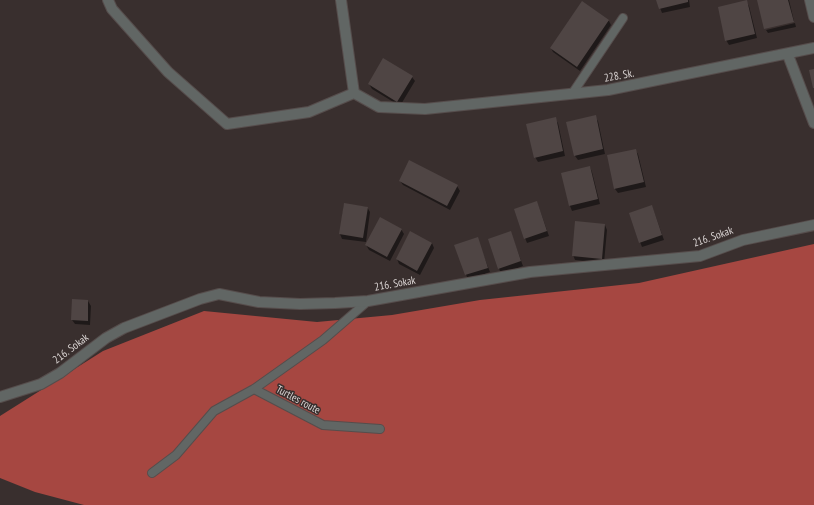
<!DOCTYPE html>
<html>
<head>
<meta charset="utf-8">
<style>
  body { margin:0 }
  canvas { display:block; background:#392f2e }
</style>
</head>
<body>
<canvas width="814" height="505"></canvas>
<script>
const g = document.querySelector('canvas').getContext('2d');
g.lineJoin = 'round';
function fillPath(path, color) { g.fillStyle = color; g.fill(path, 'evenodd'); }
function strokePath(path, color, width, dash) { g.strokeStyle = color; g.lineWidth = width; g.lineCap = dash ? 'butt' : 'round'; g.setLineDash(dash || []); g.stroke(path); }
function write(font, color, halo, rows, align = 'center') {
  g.font = font + ' "PT Sans Narrow",sans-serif'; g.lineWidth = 3; g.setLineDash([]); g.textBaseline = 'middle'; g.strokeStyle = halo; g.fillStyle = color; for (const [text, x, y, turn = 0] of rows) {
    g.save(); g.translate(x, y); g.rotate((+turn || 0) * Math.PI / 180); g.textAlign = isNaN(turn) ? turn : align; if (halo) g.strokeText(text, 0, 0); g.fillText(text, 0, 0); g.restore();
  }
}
fillPath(new Path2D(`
  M814,244V505H84L35,492L0,478V416L103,351L204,311L317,322L392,315L480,300L639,283Z`), '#a64741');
fillPath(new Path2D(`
  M657,0H689L690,7L662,13Z
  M758,0H789L794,21L765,28Z
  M746,1L749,6L757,38L729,45L726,40Z
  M582,2L609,21L611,25L580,71L553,52L551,48Z
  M795,23L796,27L768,33L766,30Z
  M412,77L415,81L400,106L372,89L369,84Z
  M595,117L598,121L605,154L578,160L575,156Z
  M555,119L558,123L565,156L538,162L535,157Z
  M635,150L638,154L646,187L618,193L615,189L608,156Z
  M590,167L592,172L600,204L572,211L570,206L562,174Z
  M400,181L457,186L460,191L450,210L403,185Z
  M537,202L549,236L527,243L525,238Z
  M344,204L367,207L370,212L366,242L342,239L340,234Z
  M652,206L664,240L642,247L640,242Z
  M605,225L607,230L604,263L575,260L573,255Z
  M401,229L404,234L390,261L369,250L366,245Z
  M511,233L523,266L501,274L489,240Z
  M477,239L490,272L468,280L456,246Z
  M432,243L434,248L420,275L399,264L397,259Z
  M88,301L91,306L90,325L75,324L72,320Z`), '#0007');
fillPath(new Path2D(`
  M656,0H688V2L659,9Z
  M747,0L755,34L725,41L718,7Z
  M757,0H788L794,22L764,29Z
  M582,1L609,20L577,67L550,48Z
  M383,58L413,76L397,102L368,84Z
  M814,69V88H813L809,70Z
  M596,115L603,149L574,156L566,122Z
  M556,117L563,151L534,158L526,124Z
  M636,149L644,182L614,189L607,155Z
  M409,160L458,185L447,206L399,181Z
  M590,166L598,199L569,206L561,173Z
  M537,201L547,231L524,239L514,209Z
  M344,203L368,207L363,238L339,234Z
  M652,205L662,235L639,243L629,213Z
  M380,217L402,229L387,257L365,245Z
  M575,221L605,224L602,259L572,256Z
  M410,231L432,243L417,271L396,259Z
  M511,231L521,261L498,269L488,239Z
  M478,237L488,268L465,275L454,245Z
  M72,299L88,300V321L71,320Z`), '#4f4544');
const lane = new Path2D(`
  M572,94L623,18
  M254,389L323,425L380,429
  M152,473L176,455L214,411L254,389L323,340L368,301`);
const street = new Path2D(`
  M108,0L112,9L168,72L227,124L309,112L354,93L379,107L425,109L608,90L814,48
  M341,0L354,93
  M810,0L814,17
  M788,55L814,123
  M0,397L41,384L60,373L106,338L124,328L200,299L219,294L259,302L300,304L335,303L368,301L530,272L700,256L743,240L814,225`);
strokePath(lane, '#564d4c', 10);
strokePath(street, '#564d4c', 12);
strokePath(lane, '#616664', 8);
strokePath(street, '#616664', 10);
write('11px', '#dbd5d4', '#392f2e', [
  ["228. Sk.",619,76,-10],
  ["216. Sokak",713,237,-19],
  ["216. Sokak",395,284,-10],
  ["216. Sokak",71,349,-37],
  ["Turtles route",298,400,28]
]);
</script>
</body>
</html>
